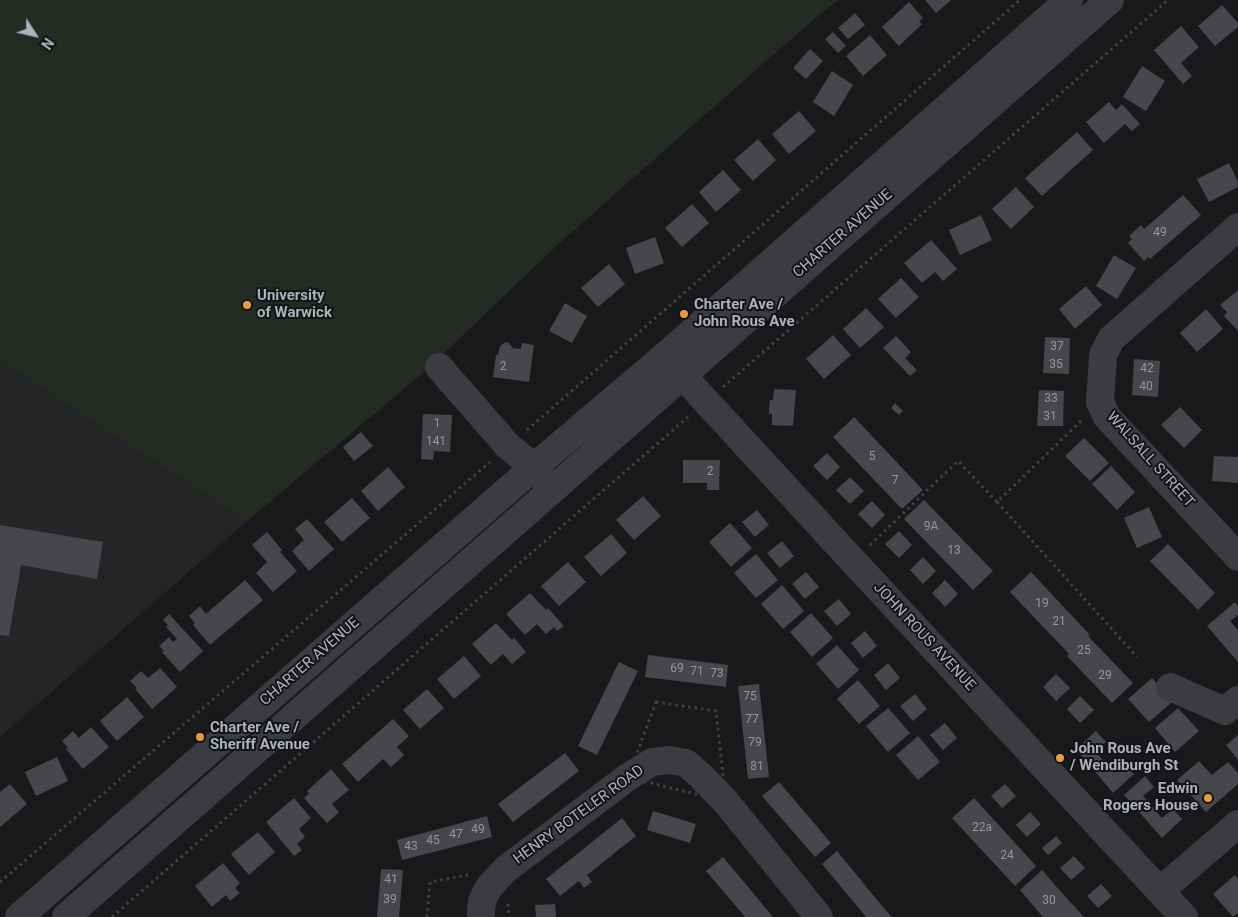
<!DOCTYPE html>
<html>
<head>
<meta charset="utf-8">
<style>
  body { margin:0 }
  #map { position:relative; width:1238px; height:917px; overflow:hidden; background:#19191b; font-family:Roboto,sans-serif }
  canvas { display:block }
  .north { position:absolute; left:10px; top:10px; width:50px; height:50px; -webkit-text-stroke:4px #141416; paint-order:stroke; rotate:125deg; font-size:14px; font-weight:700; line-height:20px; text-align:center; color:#acb2b9 }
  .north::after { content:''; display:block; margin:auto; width:18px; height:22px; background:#acb2b9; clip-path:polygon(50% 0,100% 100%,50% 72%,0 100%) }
</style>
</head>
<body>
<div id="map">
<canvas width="1238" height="917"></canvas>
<div class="north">N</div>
</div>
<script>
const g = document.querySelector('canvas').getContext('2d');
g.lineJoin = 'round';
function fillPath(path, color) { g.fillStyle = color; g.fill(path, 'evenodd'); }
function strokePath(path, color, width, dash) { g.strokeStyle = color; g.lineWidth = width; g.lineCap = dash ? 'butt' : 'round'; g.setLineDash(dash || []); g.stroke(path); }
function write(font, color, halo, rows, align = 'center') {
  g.font = font + ' Roboto,sans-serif'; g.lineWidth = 4; g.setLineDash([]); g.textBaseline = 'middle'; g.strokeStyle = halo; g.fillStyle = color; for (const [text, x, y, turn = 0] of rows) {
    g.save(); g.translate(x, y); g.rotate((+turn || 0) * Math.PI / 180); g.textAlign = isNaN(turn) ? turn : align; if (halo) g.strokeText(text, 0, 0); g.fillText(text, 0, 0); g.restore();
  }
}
fillPath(new Path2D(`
  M0,0L425,371L247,521L0,737Z`), '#252528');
fillPath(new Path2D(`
  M0,0H838L791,39L564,239L425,371L247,521L0,360Z`), '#232b23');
fillPath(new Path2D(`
  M925,0H951L936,13Z
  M909,2L923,18L919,21L922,24L899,46L882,27Z
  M1222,5L1238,23V27L1215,46L1198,26Z
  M855,13L865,25L848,39L838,28Z
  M1181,26L1199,47L1181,63L1192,76L1183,84L1154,50Z
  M833,32L846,46L838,53L825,39Z
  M870,35L887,55L863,76L846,56Z
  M810,49L823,61L806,79L793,68Z
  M1142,66L1165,81L1146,111L1123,97Z
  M832,71L853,85L834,116L813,102Z
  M1109,102L1116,110L1122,104L1140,124L1132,131L1125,124L1104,143L1086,122Z
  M799,111L816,131L789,154L772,134Z
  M1077,132L1093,150L1042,196L1025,178Z
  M758,139L776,160L753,181L734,160Z
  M1229,163L1238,182V187L1209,202L1197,179Z
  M723,170L741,190L716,212L699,192Z
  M1016,187L1034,207L1011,229L992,209Z
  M1183,195L1201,215L1150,259L1148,257L1144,261L1128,243L1132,239L1129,236L1141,225L1144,229Z
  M692,204L709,223L682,247L665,228Z
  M981,215L992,240L960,255L949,230Z
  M655,237L664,263L635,274L626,248Z
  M931,240L957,269L943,281L935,272L922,283L904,263Z
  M1114,255L1136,268L1117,299L1096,286Z
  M609,264L625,284L598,307L581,288Z
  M901,278L919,297L896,318L878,299Z
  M1086,286L1102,305L1075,329L1059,309Z
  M1238,290V331L1224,316L1227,312L1220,305Z
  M565,303L587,316L572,343L549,331Z
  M866,308L884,327L860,348L843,329Z
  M1206,309L1223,329L1197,352L1180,333Z
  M833,335L851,355L824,379L806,359Z
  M896,336L911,352L905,358L917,370L910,376L883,348Z
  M1045,337L1070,338L1069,374L1043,373Z
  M506,342L509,343L513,348L521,349L522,343L534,345L529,382L493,377L496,355H498L500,346Z
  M1134,359L1160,361L1158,397L1132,395Z
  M774,389L796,390L793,426L772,425V414H769V407L770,400H773Z
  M1039,390L1064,391L1063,426H1037Z
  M895,403L903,411L899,415L891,408Z
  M1180,407L1202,430L1184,448L1161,425Z
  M423,414L452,415L450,452L434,451L433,460L421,459Z
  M854,417L923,490L902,509L833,437Z
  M361,432L373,446L354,461L343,447Z
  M1084,438L1109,463L1090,481L1065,456Z
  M827,453L840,467L827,480L813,466Z
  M1214,456L1238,457V483L1212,481Z
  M683,460H720L719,490H707V483H683Z
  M1111,466L1135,492L1117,510L1092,484Z
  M388,467L405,487L378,511L361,491Z
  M850,477L864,491L850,504L836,490Z
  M643,496L661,516L634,540L616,520Z
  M352,498L370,518L342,542L324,522Z
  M924,500L993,571L973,590L904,519Z
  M872,501L885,515L872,528L858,514Z
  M1149,507L1162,537L1137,548L1124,518Z
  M757,510L769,525L755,537L742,522Z
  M307,519L334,549L309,571L292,551L304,540L295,529Z
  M730,523L752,548L731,567L709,542Z
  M0,525L103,542L97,579L21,565L9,636L0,635Z
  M899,531L912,545L899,558L885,544Z
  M267,532L282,550L280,552L297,571L273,592L256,573L267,562L252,545Z
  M611,534L627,553L601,576L584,557Z
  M782,541L794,556L780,568L767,553Z
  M1168,544L1215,593L1198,610L1150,561Z
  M756,554L778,580L756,598L734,573Z
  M923,557L936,571L923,584L910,570Z
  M568,562L586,582L559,606L541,586Z
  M806,572L819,587L805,599L792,584Z
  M1031,572L1090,635L1088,636L1133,683L1112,703L1067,656L1069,654L1010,592Z
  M245,580L263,600L210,645L193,625L195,623L189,616L200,606L206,614Z
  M945,580L958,594L945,607L932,593Z
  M782,585L804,611L783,629L761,604Z
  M530,593L546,610L548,608L564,626L557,631L554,627L546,634L537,624L525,635L506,614Z
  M839,599L851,614L837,626L824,611Z
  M1235,602L1238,606V615L1230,621L1238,630V662L1207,626Z
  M811,613L833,638L812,657L790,632Z
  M169,614L203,651L180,672L162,652L164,651L159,646L169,637L173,642L177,639L166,627L168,625L163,620Z
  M496,623L512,640L514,638L526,652L512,664L503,654L491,665L472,644Z
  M865,631L877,646L863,658L851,643Z
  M837,645L859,670L838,689L816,664Z
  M648,655L728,665L726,687L645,677Z
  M464,656L481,676L454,699L437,679Z
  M619,662L638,671L597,755L578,746Z
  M888,663L900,678L886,690L874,675Z
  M160,668L177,687L152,709L135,689L137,688L130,681L141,671L148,678Z
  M1056,674L1070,688L1056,701L1043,687Z
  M1152,678L1172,702L1149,722L1128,699Z
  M858,680L880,706L859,724L837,699Z
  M759,684L769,777L748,779L738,686Z
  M427,689L444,708L420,729L403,710Z
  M915,694L927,709L913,721L900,706Z
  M1080,696L1094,710L1080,723L1067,709Z
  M127,697L144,717L117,741L100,721Z
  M888,708L910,733L888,752L866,726Z
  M1178,708L1199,731L1175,752L1155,728Z
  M393,719L409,736L397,747L404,755L391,767L383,759L358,782L342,764Z
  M945,723L957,738L943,750L930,735Z
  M91,727L109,747L83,769L66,749L68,748L62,741L73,731L79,738Z
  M1096,731L1106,742L1095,751L1114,773L1125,764L1134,774L1113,793L1076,749Z
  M1238,735V760L1226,745Z
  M918,736L940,762L918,780L896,755Z
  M565,753L579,771L513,822L498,804Z
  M57,757L68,781L36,796L25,772Z
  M1199,761L1212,775L1228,762L1238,773V784L1206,812L1177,780Z
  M331,769L349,790L332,804L339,812L327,823L304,798L309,793L307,791Z
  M1145,776L1154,787L1143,796L1162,818L1173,809L1182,819L1162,838L1124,795Z
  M779,782L831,843L815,857L762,796Z
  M10,784L27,804L0,827V792Z
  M1005,784L1016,796L1002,808L991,796Z
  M294,798L311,818L299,829L305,837L297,844L302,850L294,856L266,822Z
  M974,798L1036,866L1015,886L952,818Z
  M653,811L696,824L690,843L647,830Z
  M1030,812L1041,824L1027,837L1016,825Z
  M487,816L492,837L402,860L397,840Z
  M622,818L636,836L587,875L592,882L584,888L579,881L560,896L546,879Z
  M258,832L275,852L249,875L231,854Z
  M1056,836L1062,843L1048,855L1042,848Z
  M837,851L882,906L892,917H866L852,900L822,864Z
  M1074,856L1085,868L1071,880L1060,868Z
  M723,857L749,888L773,917H745L706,871Z
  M223,863L240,883L235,888L240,893L230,901L226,895L212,907L195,886Z
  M381,869L403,870L399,917H377Z
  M1042,870L1054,884L1084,917H1043L1020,890Z
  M1235,875L1238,879V913L1233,917L1213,894Z
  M1101,884L1112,896L1098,908L1087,896Z
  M555,904L556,917H536L535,905Z`), '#46474b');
strokePath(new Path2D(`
  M723,387L1168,0
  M527,430L1020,0
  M997,502L1137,657
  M870,545L958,461L997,502L1083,419
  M656,702L716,711L726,802L628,777Z
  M0,882L490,462
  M508,904L509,917
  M112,917L688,417
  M427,917L430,882L468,875`), '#404346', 3, [2.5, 4]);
strokePath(new Path2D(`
  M1238,227L1111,339L1103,355L1100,402L1107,417L1238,557
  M669,361L853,561L1184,917
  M439,367L508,446L534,467L545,480
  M1170,687L1225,711L1238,700
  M1161,890L1238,824
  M19,917L534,467L665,356L1069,0
  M66,917L1110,0
  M481,917C479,895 492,883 506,869L628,777L652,762L670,760L686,763L701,776L726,802L819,917`), '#3a3c3f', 28);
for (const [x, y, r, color] of [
  [247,305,5,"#e69b45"],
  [684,314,5,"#e69b45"],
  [200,737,5,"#e69b45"],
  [1060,758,5,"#e69b45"],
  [1208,798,5,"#e69b45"]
]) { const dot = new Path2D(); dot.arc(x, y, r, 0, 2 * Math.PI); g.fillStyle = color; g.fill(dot); strokePath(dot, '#141416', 2); }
write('12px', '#92979e', null, [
  ["49",1160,233],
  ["37",1057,347],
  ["35",1056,365],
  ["2",503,367],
  ["42",1147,369],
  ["40",1146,387],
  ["33",1051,399],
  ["31",1050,417],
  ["1",437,424],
  ["141",436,442],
  ["5",872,457],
  ["2",710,472],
  ["7",895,481],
  ["9A",931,527],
  ["13",954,551],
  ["19",1042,604],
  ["21",1059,622],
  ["25",1084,651],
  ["69",677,669],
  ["71",697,672],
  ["73",717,674],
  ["29",1105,676],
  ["75",750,697],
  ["77",752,720],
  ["79",755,743],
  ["81",757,767],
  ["22a",982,828],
  ["49",478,830],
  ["47",456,835],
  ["45",433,841],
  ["43",411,847],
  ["24",1007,856],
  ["41",391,880],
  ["39",390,900],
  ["30",1049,901]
]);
write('15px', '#acb2b9', '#141416', [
  ["CHARTER AVENUE",843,234,-41],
  ["WALSALL STREET",1150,460,48],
  ["JOHN ROUS AVENUE",924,637,47],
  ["CHARTER AVENUE",310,662,-41],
  ["HENRY BOTELER ROAD",579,815,-36]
]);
write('bold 15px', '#acb2b9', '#141416', [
  ["University",257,296],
  ["of Warwick",257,313],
  ["Charter Ave /",694,305],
  ["John Rous Ave",694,322],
  ["Charter Ave /",210,728],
  ["Sheriff Avenue",210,745],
  ["John Rous Ave",1070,749],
  ["/ Wendiburgh St",1070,766],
  ["Edwin",1198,789,"right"],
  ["Rogers House",1198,806,"right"]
], 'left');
</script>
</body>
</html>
